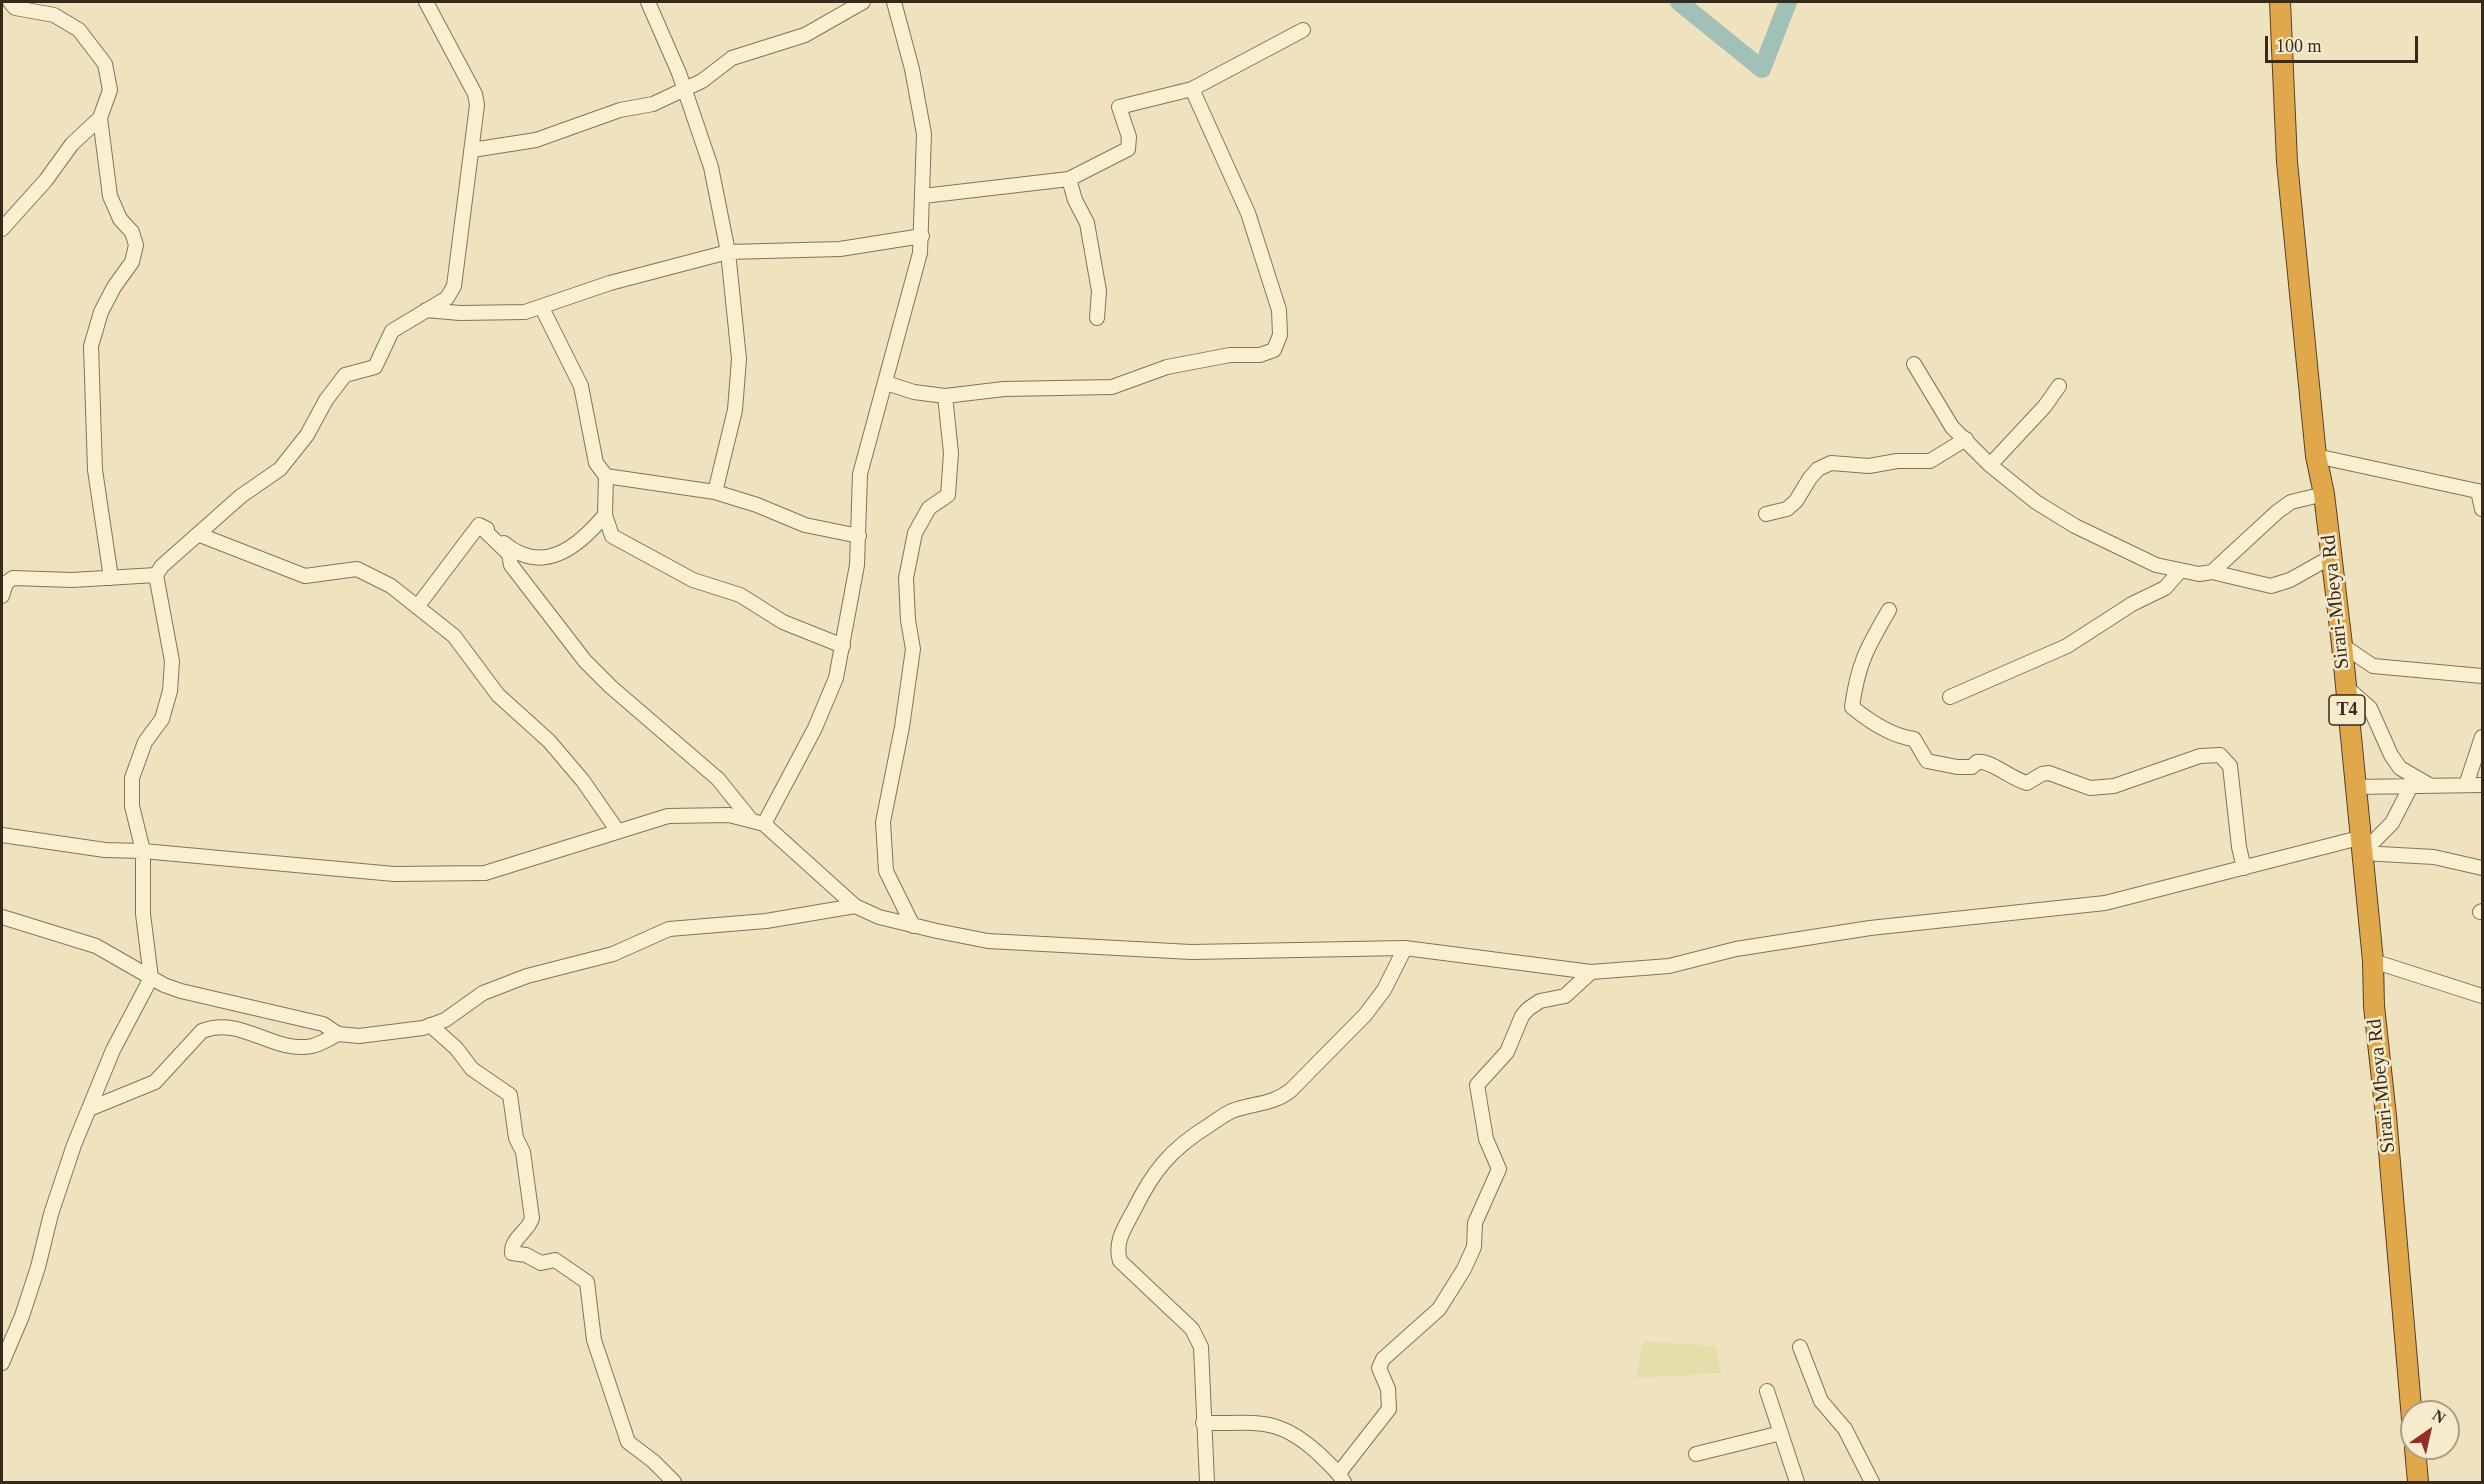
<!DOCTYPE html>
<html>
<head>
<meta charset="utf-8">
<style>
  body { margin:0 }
  #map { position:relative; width:2484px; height:1484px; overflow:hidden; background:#eee3be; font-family:"Times New Roman",serif }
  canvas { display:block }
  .frame { position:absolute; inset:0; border:3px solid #352a1b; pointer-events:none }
  .north { position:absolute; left:2400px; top:1400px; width:60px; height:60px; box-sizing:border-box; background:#f6eccd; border:2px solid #a99e86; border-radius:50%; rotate:34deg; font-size:16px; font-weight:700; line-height:24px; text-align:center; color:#352a1b }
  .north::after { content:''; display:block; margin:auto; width:21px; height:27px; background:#962c26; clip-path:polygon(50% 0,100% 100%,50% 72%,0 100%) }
  .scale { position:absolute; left:2265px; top:36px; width:153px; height:27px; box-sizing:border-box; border:3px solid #352a1b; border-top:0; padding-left:8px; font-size:18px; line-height:21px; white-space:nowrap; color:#352a1b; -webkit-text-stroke:4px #f6eccd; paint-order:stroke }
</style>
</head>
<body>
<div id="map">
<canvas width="2484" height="1484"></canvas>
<div class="frame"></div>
<div class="north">N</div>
<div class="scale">100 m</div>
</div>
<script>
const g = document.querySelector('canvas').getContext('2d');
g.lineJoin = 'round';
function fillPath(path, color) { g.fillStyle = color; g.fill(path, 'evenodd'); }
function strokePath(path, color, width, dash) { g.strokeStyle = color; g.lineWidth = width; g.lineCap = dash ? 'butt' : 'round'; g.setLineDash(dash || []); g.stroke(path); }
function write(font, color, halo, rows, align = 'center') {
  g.font = font + ' "Times New Roman",serif'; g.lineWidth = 5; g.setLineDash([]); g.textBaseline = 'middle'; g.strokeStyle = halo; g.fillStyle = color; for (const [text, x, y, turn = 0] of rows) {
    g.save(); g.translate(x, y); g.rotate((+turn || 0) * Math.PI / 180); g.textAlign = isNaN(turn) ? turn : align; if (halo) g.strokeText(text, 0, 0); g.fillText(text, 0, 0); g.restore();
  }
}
fillPath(new Path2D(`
  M1643,1341L1715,1346L1721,1373L1636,1378Z`), '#e4deab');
strokePath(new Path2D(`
  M1679,2L1762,69L1788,2`), '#a1c0b8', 18);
const minor = new Path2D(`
  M648,2L679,73L711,167L728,252L739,359L735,410L715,492
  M100,118L110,196L120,219L132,232L136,245L132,262L114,287L101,312L91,346L95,470L111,578
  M472,150L536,140L620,110L653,104L702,81L732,58L805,35L863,2
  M1069,179L1075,200L1087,223L1099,291L1097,318
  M923,196L1069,179L1128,149L1129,137L1119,107L1192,89L1303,30
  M2,229L46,180L72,144L100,118L110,90L105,64L79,30L54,15L15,8L10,2
  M542,308L581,386L596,463L606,476L605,515L612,536L693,580L740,595L783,622L843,646
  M426,310L460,313L525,312L610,283L728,252L840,249L922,236
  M1914,364L1952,427L1990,465L2036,502L2075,526L2156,565L2199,574L2212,572L2277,512L2291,502L2324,494
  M886,383L914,392L945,396L1004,389L1112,387L1167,367L1230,355H1260L1274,350L1280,335L1279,310L1248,213L1192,89
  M2316,456L2482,492
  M1990,465L2045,406L2059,386
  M606,476L715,492L757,505L805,525L859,536
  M2478,491L2482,509
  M1766,514L1787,509L1796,501L1810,478L1818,469L1831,463L1869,466L1897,461H1930L1966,439
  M479,525L509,554L511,565L585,661L611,687L718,779L751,820
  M200,535L305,576L357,569L391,586L454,636L498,695L549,741L583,781L617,830
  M504,543C543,576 578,547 605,515
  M2212,572L2271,586L2290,580L2331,557
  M2,596L6,583L13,578L72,580L156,575
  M417,607L479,525L487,529
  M1889,610C1867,648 1858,663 1852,707C1869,721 1891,736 1914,739L1927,761L1957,767H1972L1977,762C1991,760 2011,779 2027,783L2042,774L2049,773L2090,788L2114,786L2200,756L2220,755L2230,766L2239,847L2244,868
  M2342,645L2373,666L2482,676
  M2344,685L2370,708L2391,755L2400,768L2431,786
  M1950,697L2067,646L2132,604L2165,588L2180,571
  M2466,785L2482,737
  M2355,787L2482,785
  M764,824L815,728L836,678L857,565L860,474L920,253L924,134L912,69L894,2
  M2,835L105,850L143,851L394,874L485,873L668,816L729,815L764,824L855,906L879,917L937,931L988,941L1191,952L1405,948L1591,972L1669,966L1736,949L1870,928L2105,903L2359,838
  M2362,853L2434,857L2482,868
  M2362,853L2392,823L2411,786
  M2480,912L2482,911
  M2,917L96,946L164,985L181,991L323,1024L338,1034L359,1036L423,1028L445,1020L483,993L527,976L613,954L669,929L766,921L855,906
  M913,926L886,871L883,822L902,727L913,649L908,620L906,578L915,533L929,508L948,495L951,453L945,396
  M2373,961L2482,996
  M430,1025L456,1048L472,1069L510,1095L516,1138L523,1152L532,1218C529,1231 511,1238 512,1253L526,1255L541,1263L555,1260L587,1282L594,1340L628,1442L653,1461L674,1482
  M89,1109L155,1082L202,1031C241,1015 273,1054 312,1046C321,1044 330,1038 338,1034
  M1800,1347L1821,1401L1845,1429L1872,1482
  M2,1363L22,1316L38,1267L51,1214L74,1145L113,1050L151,978L143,914V851L132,806V778L145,742L162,719L170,691L172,661L156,575L162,566L241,496L280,469L307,435L326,400L345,375L375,367L392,331L447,298L454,286L477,105L475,94L426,2
  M1767,1391L1797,1482
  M1203,1423C1257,1424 1277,1415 1320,1455C1329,1464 1338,1471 1344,1482
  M1696,1454L1781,1433
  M1339,1473L1389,1409L1388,1389L1379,1368L1383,1359L1439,1309L1464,1269L1474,1247L1475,1223L1499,1169L1486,1139L1477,1085L1507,1052L1522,1016L1528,1009L1540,1001L1565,996L1591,972
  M1207,1482L1201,1347L1192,1329L1120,1261C1114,1242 1125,1227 1134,1210C1153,1171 1171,1149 1208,1126C1216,1121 1223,1115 1232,1111C1252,1103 1273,1105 1291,1090L1365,1015L1384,990L1405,948`);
const highway = new Path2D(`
  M2280,2L2287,162L2316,456L2324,494L2342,645L2373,961L2374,1006L2386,1116L2412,1419
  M2415,1448L2418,1482`);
strokePath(minor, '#867356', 16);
strokePath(highway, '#54412b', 22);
strokePath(minor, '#f9efd1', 14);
strokePath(highway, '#e0a84b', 20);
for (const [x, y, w] of [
  [2347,710,36]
]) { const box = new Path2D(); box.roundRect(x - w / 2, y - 15, w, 30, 4.5); g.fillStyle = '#f6eccd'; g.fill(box); strokePath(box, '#352a1b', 1.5); }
write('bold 18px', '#352a1b', null, [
  ["T4",2347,710]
]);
write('20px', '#352a1b', '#f6eccd', [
  ["Sirari-Mbeya Rd",2336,602,-96],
  ["Sirari-Mbeya Rd",2382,1086,-96]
]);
</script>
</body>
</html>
